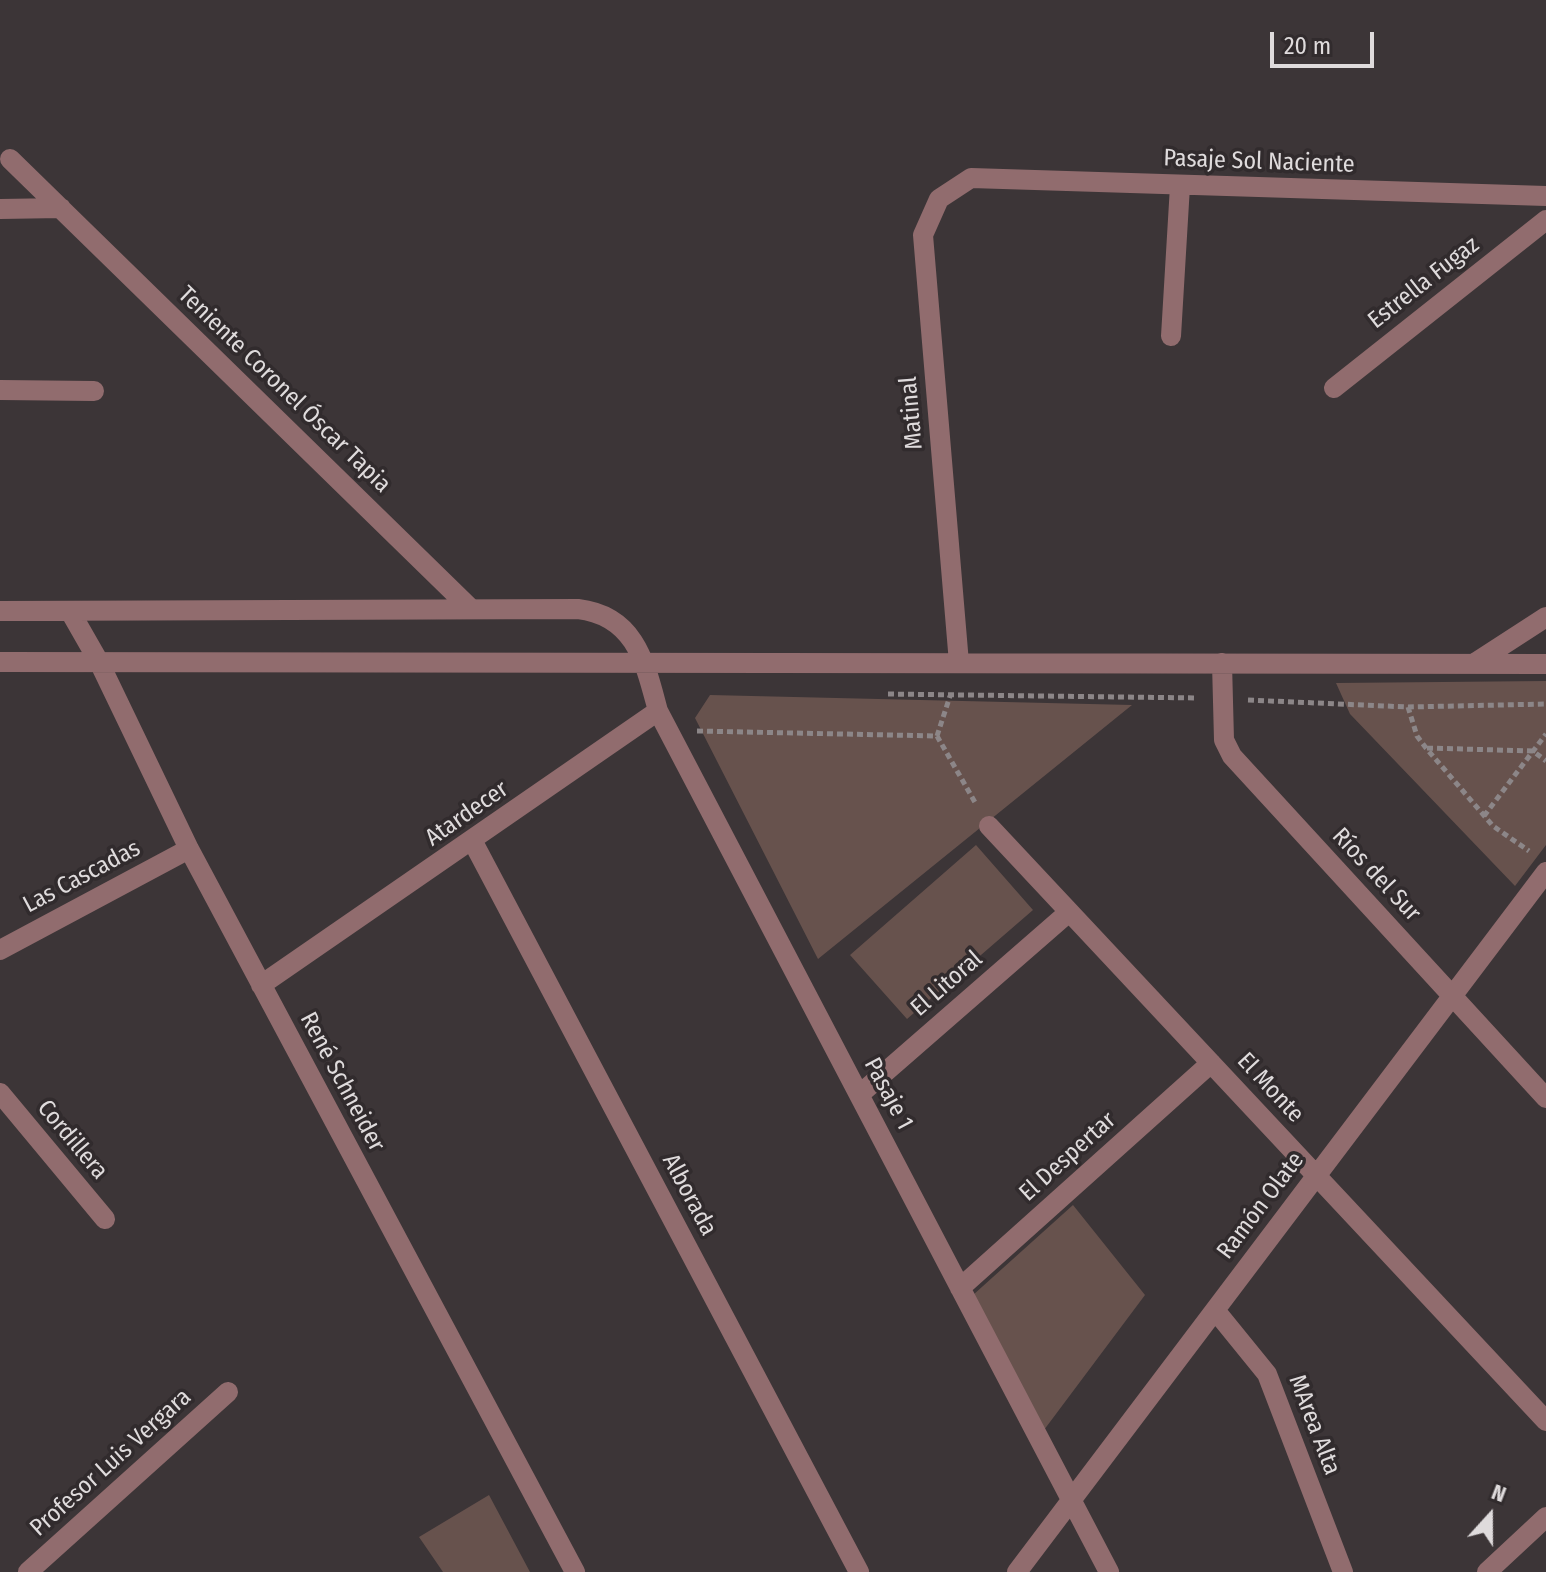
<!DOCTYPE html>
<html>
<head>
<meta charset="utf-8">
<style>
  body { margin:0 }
  #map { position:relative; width:1546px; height:1572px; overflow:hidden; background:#3c3537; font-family:"Fira Sans Condensed",sans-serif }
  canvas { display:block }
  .north { position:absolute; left:1450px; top:1476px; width:80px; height:80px; -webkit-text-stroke:6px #312b2d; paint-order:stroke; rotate:21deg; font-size:22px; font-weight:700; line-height:32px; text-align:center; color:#dfdbdc }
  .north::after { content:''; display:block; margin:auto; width:28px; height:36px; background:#dfdbdc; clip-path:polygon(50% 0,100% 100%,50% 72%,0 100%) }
  .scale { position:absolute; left:1270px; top:32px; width:104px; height:36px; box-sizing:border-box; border:4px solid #dfdbdc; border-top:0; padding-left:10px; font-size:24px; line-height:28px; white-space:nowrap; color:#dfdbdc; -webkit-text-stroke:6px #312b2d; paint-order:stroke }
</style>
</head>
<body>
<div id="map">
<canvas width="1546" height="1572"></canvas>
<div class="north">N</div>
<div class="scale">20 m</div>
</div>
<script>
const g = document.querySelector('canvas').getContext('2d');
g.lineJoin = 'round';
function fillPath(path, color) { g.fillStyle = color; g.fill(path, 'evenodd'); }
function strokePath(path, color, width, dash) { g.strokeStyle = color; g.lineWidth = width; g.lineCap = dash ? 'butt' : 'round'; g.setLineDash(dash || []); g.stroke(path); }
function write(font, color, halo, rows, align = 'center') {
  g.font = font + ' "Fira Sans Condensed",sans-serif'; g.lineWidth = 7; g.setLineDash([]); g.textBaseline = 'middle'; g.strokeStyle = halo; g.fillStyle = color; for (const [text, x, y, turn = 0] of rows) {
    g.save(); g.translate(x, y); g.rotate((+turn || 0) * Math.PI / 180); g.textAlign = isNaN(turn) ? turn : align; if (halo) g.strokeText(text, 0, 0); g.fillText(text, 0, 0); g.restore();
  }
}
fillPath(new Path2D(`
  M1546,681V845L1515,886L1350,714L1336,683Z
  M710,695L1132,705L818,959L695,718Z
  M976,845L1033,910L907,1019L850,955Z
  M1073,1205L1145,1295L1044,1430L973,1295Z
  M489,1495L530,1572H443L419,1537Z`), '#67524d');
strokePath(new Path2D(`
  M888,694L1198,698
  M1248,700L1408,707L1546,704
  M1408,707L1417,736L1426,748L1493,826L1529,851
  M697,731L937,736L976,804
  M937,736L950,696
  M1427,748L1533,751L1546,761
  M1484,816L1546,734`), '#8c8688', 5, [6, 4]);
strokePath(new Path2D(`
  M10,159L471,609
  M0,209L61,208
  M1171,336L1180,186
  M1334,388L1546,220
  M0,390L94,391
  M0,611L578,609C636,616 645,663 658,711L261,985
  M71,613L99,662L189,849L575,1572
  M0,662L1546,664
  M959,663L923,235L939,199L971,178L1546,196
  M1222,663L1224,740L1232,756L1546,1098
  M1475,663L1546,617
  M658,711L1109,1572
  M989,826L1546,1421
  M473,842L859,1572
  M0,950L189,849
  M0,1093L105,1219
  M859,1095L1069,912
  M960,1288L1211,1063
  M1215,1310L1267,1374L1343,1572
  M28,1572L228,1392
  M1017,1572L1546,872
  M1487,1572L1546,1517`), '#916c6e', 20);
write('24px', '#dfdbdc', '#312b2d', [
  ["Pasaje Sol Naciente",1259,162,2],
  ["Estrella Fugaz",1424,283,-38],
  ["Teniente Coronel Óscar Tapia",284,390,44],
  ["Matinal",912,413,-95],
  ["Atardecer",467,814,-35],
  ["Ríos del Sur",1376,875,47],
  ["Las Cascadas",82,877,-28],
  ["El Litoral",947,984,-41],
  ["René Schneider",342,1082,62],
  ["El Monte",1270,1088,47],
  ["Pasaje 1",888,1094,62],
  ["Cordillera",72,1140,50],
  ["El Despertar",1068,1157,-42],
  ["Alborada",689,1195,62],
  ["Ramón Olate",1261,1206,-53],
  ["MArea Alta",1314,1425,69],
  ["Profesor Luis Vergara",111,1463,-42]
]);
</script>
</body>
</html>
